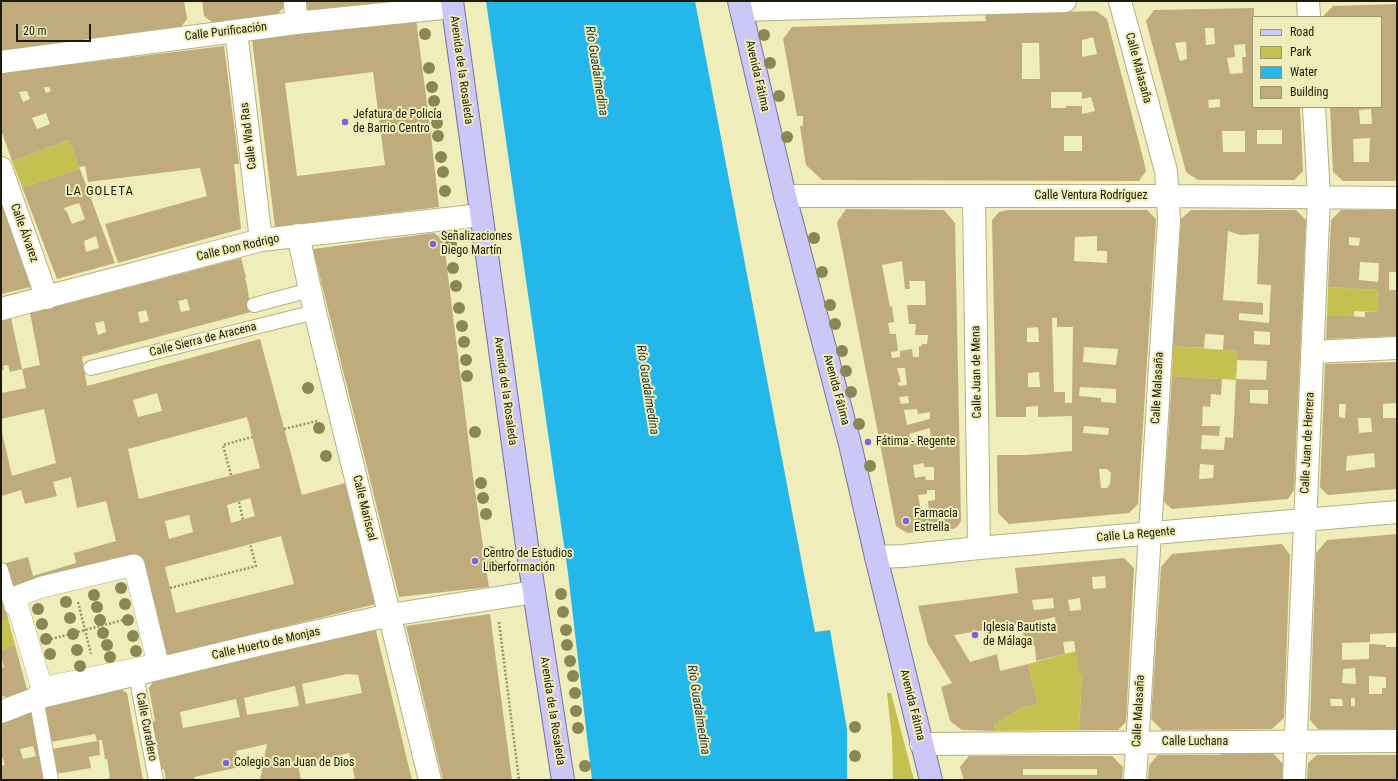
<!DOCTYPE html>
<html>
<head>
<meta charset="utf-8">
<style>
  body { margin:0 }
  #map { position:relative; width:1398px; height:781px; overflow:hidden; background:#efeeba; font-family:"Roboto Condensed",sans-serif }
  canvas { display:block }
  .frame { position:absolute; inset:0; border:2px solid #1b1b07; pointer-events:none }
  .legend { position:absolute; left:1252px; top:16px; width:130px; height:92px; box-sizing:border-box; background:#efeeba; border:1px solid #9a9a72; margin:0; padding:5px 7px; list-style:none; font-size:12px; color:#1b1b07 }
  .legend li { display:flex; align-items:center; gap:8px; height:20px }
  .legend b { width:20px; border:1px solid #9a9a72 }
  .scale { position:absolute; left:16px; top:24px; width:75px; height:18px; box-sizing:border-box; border:2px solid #1b1b07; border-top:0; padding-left:5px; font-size:12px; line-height:14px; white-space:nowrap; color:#1b1b07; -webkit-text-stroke:3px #efeeba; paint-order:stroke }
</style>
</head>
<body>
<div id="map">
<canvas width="1398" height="781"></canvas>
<div class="frame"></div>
<ul class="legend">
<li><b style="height:5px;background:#cbc7f6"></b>Road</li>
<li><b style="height:11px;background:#c5c151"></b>Park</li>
<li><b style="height:11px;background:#24b7e9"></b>Water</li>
<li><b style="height:11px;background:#c0ab7c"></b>Building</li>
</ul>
<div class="scale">20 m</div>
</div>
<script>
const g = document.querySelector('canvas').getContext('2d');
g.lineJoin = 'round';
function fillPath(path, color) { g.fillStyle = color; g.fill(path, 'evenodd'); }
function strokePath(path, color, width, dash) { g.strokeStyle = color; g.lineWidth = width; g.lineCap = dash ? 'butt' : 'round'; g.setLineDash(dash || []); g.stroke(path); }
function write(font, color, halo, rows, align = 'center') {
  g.font = font + ' "Roboto Condensed",sans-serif'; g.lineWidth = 4; g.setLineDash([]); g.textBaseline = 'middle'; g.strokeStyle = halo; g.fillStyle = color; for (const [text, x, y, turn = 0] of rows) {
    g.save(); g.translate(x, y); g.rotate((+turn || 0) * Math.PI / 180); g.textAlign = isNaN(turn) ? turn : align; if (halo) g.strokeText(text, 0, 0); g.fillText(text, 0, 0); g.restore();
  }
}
fillPath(new Path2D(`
  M69,140L80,169L22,187L12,161Z
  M1328,287L1378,290L1377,312L1354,311V317L1327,315Z
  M1173,346L1238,351L1236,380L1172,376Z
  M8,619L15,645L1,650V621Z
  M1076,651L1082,673L1079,730L995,731L994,724L1021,708L1038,704L1028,664Z
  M887,693H891L914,780H893L892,739Z`), '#c5c151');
fillPath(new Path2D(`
  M486,1H695L815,632L830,630L847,729V780H592L568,573Z`), '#24b7e9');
fillPath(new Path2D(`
  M1,1H184L187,19L179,29L1,51Z
  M202,1H283V8L275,17L216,25L204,16Z
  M307,1H402V2L307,14Z
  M1397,4V181H1343L1333,172L1330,107H1381V17H1325L1324,15L1333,6ZM1371,109L1372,124H1360L1359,110ZM1370,138L1369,162H1354L1353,139Z
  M1254,8L1253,107H1300L1303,171L1294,180H1198L1186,172L1146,21L1154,10ZM1205,28H1214L1215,44L1206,45ZM1182,42H1186L1187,59L1180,61L1175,43ZM1245,44L1246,57H1242L1243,73L1230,74L1227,58L1235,57L1234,45ZM1220,99V107L1209,108L1208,100ZM1257,130H1282V144H1257ZM1222,131H1245V152H1223Z
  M1096,11L1107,19L1144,162L1146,171L1139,181L822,180L806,165L800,127V126H803V116H797L783,39L792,27L986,21L985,14ZM1093,37L1097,54L1082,57V40ZM1022,43H1039L1040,79H1022ZM1051,92H1082V99L1091,97L1095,111L1082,114V106H1066V108H1051ZM1064,136H1082V151H1064Z
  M416,19L427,104L428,107H426L427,119L429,118L439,207L275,227L252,39ZM373,72L385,165L297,176L285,83Z
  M224,46L239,164H234L241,229L118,263L105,224L207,196L200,168L88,182L85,166L79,167L69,140L12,161L1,130V73ZM44,87H49L51,91L46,93ZM27,91L30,99L23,102L19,92ZM46,113L50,124L37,129L32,118Z
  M80,169L115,263L57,279L22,187ZM79,203L85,219L72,224L66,210L65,211L64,208ZM96,236L99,248L86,252L84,241Z
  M1,194L35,286L1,294Z
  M846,209L944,210L955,223L961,521L957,527L953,529L907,533L896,526L837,222ZM902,261L905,289H910L909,281H925L926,305H907L909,324H916L915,335H928L927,344H922V346H919V357H913L912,349L900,351V357L892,358L891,352L898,351L896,334H890L888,323L894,322L892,306L890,307L882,265ZM897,368H905L907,385L899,386L898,382H901ZM908,396L909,403L901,404L899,397ZM917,409L918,414L930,412V419L907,425L904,410ZM930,428L931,440L911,441L909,434ZM924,463V467H934V480H926L925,476L915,478L913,465ZM927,490H935V500L928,501L929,510L921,511L918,495L927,494Z
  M1008,210H1147L1156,219L1138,504L1129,513L1009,524L998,513L997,455H1027L1072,451V416L1038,417V406L1026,407V417H996L992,220L999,212ZM1097,236V251H1107V263L1074,261L1075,237ZM1052,318H1057V327H1073L1072,403H1065V392H1054ZM1038,327L1039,342H1027V328ZM1084,347L1118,349L1116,365L1083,362ZM1039,372L1040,387H1028V373ZM1080,387L1116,389V403L1101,402V398L1079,396ZM1084,426L1109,428L1108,435L1083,433ZM1099,469H1107L1111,473L1110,484L1107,488H1101Z
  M1191,210H1296L1306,220L1294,490L1288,499L1172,509L1164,502L1172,376L1222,379L1221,395L1211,394L1210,407L1203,406L1202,426H1220L1219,436L1202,435L1201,449L1224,450L1225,437L1233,438L1236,379L1266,380L1267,361L1237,360L1238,351L1223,350L1224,335L1205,334L1204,348L1173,346L1181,219ZM1228,231L1240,235L1259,234L1257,284L1271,285L1269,323L1239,320V313L1263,315V303L1223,300ZM1254,331L1270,332V345L1254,344ZM1250,390H1268V404L1250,403ZM1200,464L1214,465L1213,478L1199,479Z
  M1341,210H1397V272H1389V290H1397V336L1326,339L1327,315L1365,317V312H1377L1378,290L1328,287L1331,220ZM1349,237L1360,238L1359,246L1349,245ZM1360,262L1379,263L1378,282L1359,280Z
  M434,233L441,238L444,243L473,477L489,587L399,597L313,249Z
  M241,258L246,277L245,278L247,285L251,312L82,357L87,386L260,339L302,495L345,483L376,604L156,658L134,565L15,597L6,563L28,557L33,576L76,563L74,553L116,541L106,501L77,508L71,477L53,482L57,496L25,504L21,490L2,496L1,428L12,476L56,463L44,409L1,419V393L26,388L22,369L40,365L30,313ZM187,299L190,310L181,312L178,301ZM146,310L149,321L140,323L138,312ZM104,321L106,332L98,335L95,323ZM157,393L162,411L138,417L133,400ZM247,417L260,468L139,499L128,449ZM250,498L255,516L231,523L227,505ZM189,515L193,532L169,539L165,521ZM281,536L294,584L176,613L165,567Z
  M11,318L22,369L10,372L8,365L3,366L4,370H1V321Z
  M1397,362V403L1383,404V418H1397V489L1328,495L1320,487L1325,364ZM1339,404H1346L1345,418L1339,417ZM1358,418H1371L1372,432L1359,433ZM1374,453L1375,467L1346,471L1347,456Z
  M1397,534V633L1370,634V642L1342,643V660L1369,659V644L1386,645V647H1397V729H1318L1310,720L1316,553L1327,540ZM1355,668L1356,684L1342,683L1343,669ZM1369,676L1386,677V688H1382V694H1369ZM1351,698H1355V706H1351ZM1330,699H1342L1343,706H1331Z
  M1282,544L1290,555L1284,718L1272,729L1162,730L1151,719L1161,567L1172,554Z
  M1124,558L1134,568L1126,722L1118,730H1079L1082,673H1079L1074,641L1063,642L1065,654L1036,661L1035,646L1025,647L1022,624L954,635L970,662L997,654L1000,671L1028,664L1038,704L1021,708L994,724L995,731L962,730L950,721L941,687L952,683L928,644L918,606L1018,593L1015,568ZM1105,576L1106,588L1093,589L1092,577ZM1053,598L1054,608L1034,610L1032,600ZM1080,598L1081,610L1070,611L1068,600ZM1055,617L1056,626L1043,628L1041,620Z
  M1,592L8,619L1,621Z
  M490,614L512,780H443L406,626Z
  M375,627L412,780H350L355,778L349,753L298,765L301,780H260L267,744L236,751L239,767L194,777L195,780H166L164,769H161L155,737L152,722L155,721L149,688L156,677ZM347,674L358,675L362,693L306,704L302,684ZM295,686L299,706L247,715L244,698ZM236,699L240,717L183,728L180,712Z
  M15,645L28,693L6,700L5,696L1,697V668L4,667L2,660H1V650Z
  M116,686L127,693L143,780H107V779L110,778L107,759H105L102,740H99L100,755L89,757L91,768L56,774L52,749L97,741L95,734L51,742L43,703Z
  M32,707L44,780H1V766L5,765L1,754V718ZM33,746L36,756L23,759L20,749Z
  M1221,753H1273L1283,764L1282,779L1281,780H1148L1149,765L1158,755H1221Z
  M1317,755H1397V780H1307L1308,763Z
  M969,756H1112L1123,767L1122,780H964L960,767ZM1023,769H1097V775H1023Z`), '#c0ab7c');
const service = new Path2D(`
  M254,305L310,290
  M91,368L315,312
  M1,570L12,608
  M136,675L156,780
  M35,692L51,780`);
const pedestrian = new Path2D(`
  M134,565L158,664L46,687L41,685L15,597L42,587Z`);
const minor = new Path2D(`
  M295,1L296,23
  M1120,1L1166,171L1169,219L1135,780
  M1308,1L1309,17
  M741,10L1065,1
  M236,31L261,240
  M1,62L296,23L452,7
  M1,168L47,298
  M785,196H1167L1397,198
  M974,196L979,548
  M298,235L315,312L430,780
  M1,309L261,240L481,215
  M1312,352L1397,348
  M876,557L903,556L979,548L1397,512
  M1,712L37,698L257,645L390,615L534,592
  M921,744L1397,741
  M1294,780L1319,197L1314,107`);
const primary = new Path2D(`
  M452,1L528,553L563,780
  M739,1L785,196L850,444L876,557L931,780`);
strokePath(service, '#b3b280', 16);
strokePath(pedestrian, '#b3b280', 22);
strokePath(minor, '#b3b280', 24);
strokePath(primary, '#77729e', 24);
strokePath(new Path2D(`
  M284,429L317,421
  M231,475L223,445L252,437
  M239,502L243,520
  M170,588L256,566L250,544
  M78,602L91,654
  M499,622L519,780
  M51,639L123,620`), '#94936d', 2.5, [2, 2]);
strokePath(service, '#fff', 14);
strokePath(pedestrian, '#fff', 21);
strokePath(minor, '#fff', 22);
strokePath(primary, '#cbc7f6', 22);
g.fillStyle = '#898754';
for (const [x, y] of [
  [425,34],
  [764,35],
  [770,63],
  [429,68],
  [432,87],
  [779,96],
  [434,101],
  [437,123],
  [438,136],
  [787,137],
  [441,157],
  [443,172],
  [445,191],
  [814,238],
  [451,244],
  [453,268],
  [822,272],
  [456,286],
  [830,305],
  [459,308],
  [835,324],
  [462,326],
  [464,342],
  [842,351],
  [466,360],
  [846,371],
  [467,376],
  [308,388],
  [851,392],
  [859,424],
  [319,428],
  [475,432],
  [326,456],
  [870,466],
  [481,483],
  [483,498],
  [486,514],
  [490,552],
  [492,565],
  [121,588],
  [561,594],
  [94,595],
  [66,602],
  [125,604],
  [97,607],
  [38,609],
  [563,612],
  [70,618],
  [100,620],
  [128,620],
  [42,624],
  [566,630],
  [103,633],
  [73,634],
  [133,636],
  [46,639],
  [107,645],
  [567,645],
  [77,650],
  [136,651],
  [50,654],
  [110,657],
  [570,661],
  [80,666],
  [573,676],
  [575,693],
  [576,711],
  [855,727],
  [578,728],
  [855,756],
  [585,766]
]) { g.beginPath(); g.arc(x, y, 6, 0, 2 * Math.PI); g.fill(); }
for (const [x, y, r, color] of [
  [345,122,4,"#7963de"],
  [433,244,4,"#7963de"],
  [868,442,4,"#7963de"],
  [906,521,4,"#7963de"],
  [475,561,4,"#7963de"],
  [975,635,4,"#7963de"],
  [226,763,4,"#7963de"]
]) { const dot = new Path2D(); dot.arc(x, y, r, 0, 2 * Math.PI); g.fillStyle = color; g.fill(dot); strokePath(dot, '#efeeba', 1.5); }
write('12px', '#1b1b07', '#efeeba', [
  ["Calle Purificación",226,32,-7],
  ["Calle Malasaña",1138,68,75],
  ["Avenida de la Rosaleda",461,70,82],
  ["Avenida Fátima",757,76,77],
  ["Calle Wad Ras",249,136,-97],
  ["Calle Ventura Rodríguez",1091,196],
  ["Calle Álvarez",24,233,70],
  ["Calle Don Rodrigo",238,248,-13],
  ["Calle Sierra de Aracena",203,340,-14],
  ["Calle Juan de Mena",977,372,-91],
  ["Calle Malasaña",1158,388,-87],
  ["Avenida Fátima",836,390,75],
  ["Avenida de la Rosaleda",505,391,82],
  ["Calle Juan de Herrera",1308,443,-87],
  ["Calle Mariscal",364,508,76],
  ["Calle La Regente",1136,535,-5],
  ["Calle Huerto de Monjas",266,644,-13],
  ["Avenida Fátima",912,705,76],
  ["Avenida de la Rosaleda",552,711,81],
  ["Calle Malasaña",1139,711,-87],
  ["Calle Curadero",146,727,79],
  ["Calle Luchana",1195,742]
]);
write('12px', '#1b1b07', '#efeeba', [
  ["Jefatura de Policía",353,115],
  ["de Barrio Centro",353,129],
  ["Señalizaciones",441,237],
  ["Diego Martín",441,251],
  ["Fátima - Regente",876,442],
  ["Farmacia",914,514],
  ["Estrella",914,528],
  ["Centro de Estudios",483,554],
  ["Liberformación",483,568],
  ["Iglesia Bautista",983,628],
  ["de Málaga",983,642],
  ["Colegio San Juan de Dios",234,763]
], 'left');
write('italic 13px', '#1a303a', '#efeeba', [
  ["Río Guadalmedina",596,71,81],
  ["Río Guadalmedina",647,390,81],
  ["Río Guadalmedina",698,710,81]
]);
g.letterSpacing = '1px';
write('13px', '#1b1b07', '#efeeba', [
  ["LA GOLETA",100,192]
]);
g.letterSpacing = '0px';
</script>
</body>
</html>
